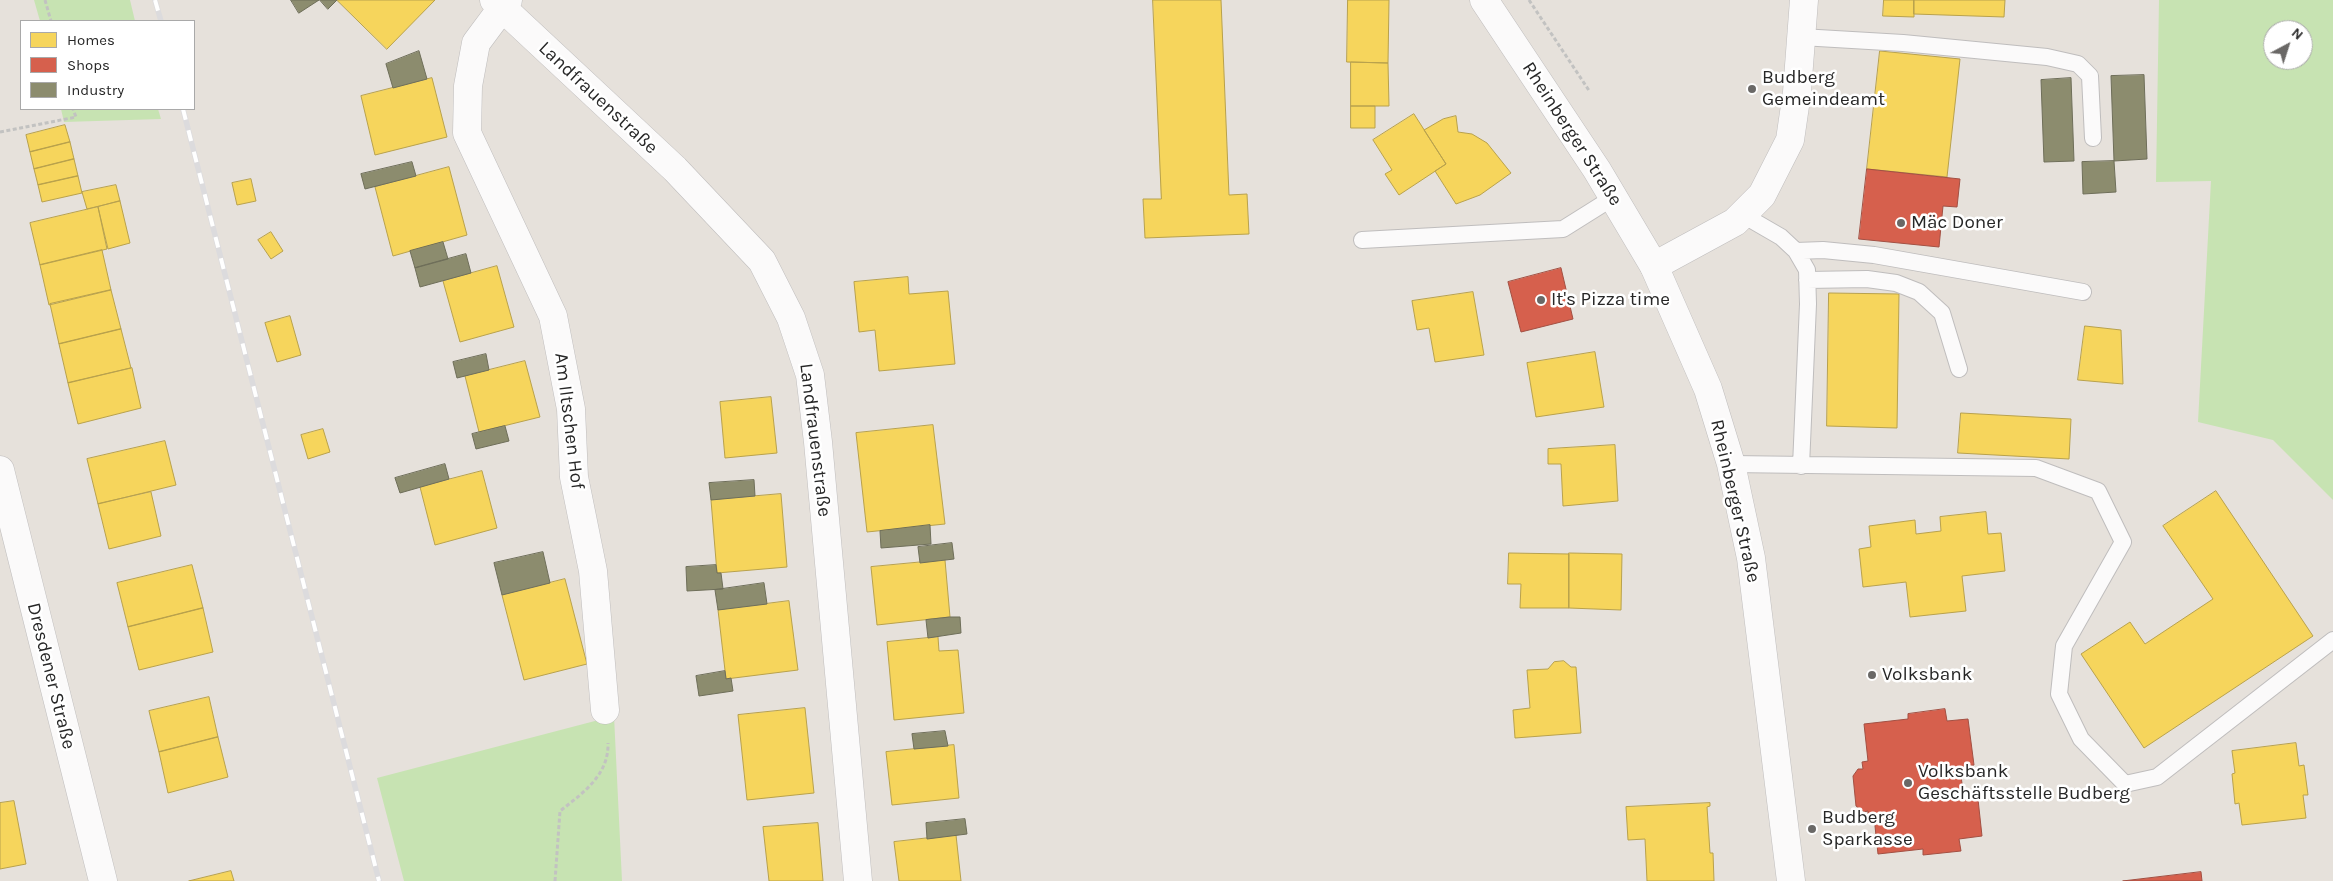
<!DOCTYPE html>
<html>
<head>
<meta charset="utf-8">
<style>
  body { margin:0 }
  #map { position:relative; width:2333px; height:881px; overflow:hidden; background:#e6e1db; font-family:Karla,sans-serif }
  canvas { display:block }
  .legend { position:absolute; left:20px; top:20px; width:175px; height:90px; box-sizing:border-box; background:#fff; border:1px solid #a9a9a9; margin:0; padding:6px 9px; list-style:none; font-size:15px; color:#272727 }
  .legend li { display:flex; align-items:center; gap:10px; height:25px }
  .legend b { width:25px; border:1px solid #a9a9a9 }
  .north { position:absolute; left:2263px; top:20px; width:50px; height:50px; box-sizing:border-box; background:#fff; border:1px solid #a9a9a9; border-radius:50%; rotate:40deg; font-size:14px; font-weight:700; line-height:20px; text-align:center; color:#272727 }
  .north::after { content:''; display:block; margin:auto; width:18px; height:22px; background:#6a6866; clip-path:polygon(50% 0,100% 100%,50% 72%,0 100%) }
</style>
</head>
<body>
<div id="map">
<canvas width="2333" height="881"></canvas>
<ul class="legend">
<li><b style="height:14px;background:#f6d55c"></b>Homes</li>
<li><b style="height:14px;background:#d6604d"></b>Shops</li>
<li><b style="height:14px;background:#8c8c6e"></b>Industry</li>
</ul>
<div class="north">N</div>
</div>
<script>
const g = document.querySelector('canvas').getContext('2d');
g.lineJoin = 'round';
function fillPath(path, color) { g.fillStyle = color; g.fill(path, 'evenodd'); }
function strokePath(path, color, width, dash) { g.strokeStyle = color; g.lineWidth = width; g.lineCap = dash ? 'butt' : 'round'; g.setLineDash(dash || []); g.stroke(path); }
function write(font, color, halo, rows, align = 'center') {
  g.font = font + ' Karla,sans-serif'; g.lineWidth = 5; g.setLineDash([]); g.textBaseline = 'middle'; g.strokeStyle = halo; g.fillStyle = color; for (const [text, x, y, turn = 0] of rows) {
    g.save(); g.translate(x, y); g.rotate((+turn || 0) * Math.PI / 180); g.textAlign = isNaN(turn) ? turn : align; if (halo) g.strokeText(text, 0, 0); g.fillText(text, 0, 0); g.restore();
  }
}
fillPath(new Path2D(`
  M34,0H130L135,21H40Z
  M2159,0H2333V500L2273,440L2198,422L2211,181L2156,182ZM2273,30H2303V60H2273Z
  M61,109H158L161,119L64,122Z
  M614,716L622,881H404L377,778Z`), '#c7e3b2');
const homes = new Path2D(`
  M337,0H435L387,49Z
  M1153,0H1221L1229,195L1247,194L1249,234L1145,238L1143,199H1161Z
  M1348,0H1389L1388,63L1347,62Z
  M1884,0H1914V17L1883,16Z
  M1914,0H2005L2004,17L1914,14Z
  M1880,51L1960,59L1947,177L1867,169Z
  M1351,62L1388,63L1389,106H1351Z
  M432,78L447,137L375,155L361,96Z
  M1351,106H1375V128H1351Z
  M1414,114L1446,164L1399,195L1385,174L1392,170L1373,140Z
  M1456,116L1458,132L1472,134L1487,143L1511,173L1480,195L1456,204L1435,171L1446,164L1424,130L1443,119Z
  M65,125L70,142L30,152L26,135Z
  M70,142L74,159L34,169L30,152Z
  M74,159L78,176L38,185L34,169Z
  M449,167L467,235L393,256L375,187Z
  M78,176L82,193L42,202L38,185Z
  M251,179L256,201L237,205L232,183Z
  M116,185L120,201L87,209L82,192Z
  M120,201L130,243L108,249L98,207Z
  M98,207L107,249L40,265L30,223Z
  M271,232L283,251L271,259L258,240Z
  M102,250L111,290L49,305L40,265Z
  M497,266L514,327L460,342L443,281Z
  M908,277L909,294L948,291L955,364L879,371L875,330L859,332L854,282Z
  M111,290L121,329L59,344L50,304Z
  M1473,292L1484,355L1435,362L1429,328L1417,330L1412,301Z
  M1829,293L1899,294L1897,428L1827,426Z
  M290,316L301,355L277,362L265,323Z
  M2085,326L2121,330L2123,384L2078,380Z
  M121,329L131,368L68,383L59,344Z
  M1595,352L1604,407L1536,417L1527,363Z
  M525,361L540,417L479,432L465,376Z
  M132,368L141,408L78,424L68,383Z
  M771,397L777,453L725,458L720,402Z
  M1961,413L2071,419L2069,459L1958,453Z
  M933,425L945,524L867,532L856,433Z
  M323,429L330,452L308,459L301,435Z
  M165,441L176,485L98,504L87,459Z
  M1615,445L1618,501L1563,506L1561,464H1548V449Z
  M482,471L497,528L435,545L420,487Z
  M2216,491L2313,636L2144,748L2081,654L2130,622L2145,644L2213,599L2163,526Z
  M151,492L161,536L109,549L98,504Z
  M781,494L787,567L717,573L711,500Z
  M1986,512L1988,534L2001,533L2005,571L1962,576L1966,611L1910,617L1906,582L1863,587L1859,549L1871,547L1869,526L1915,520L1916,534L1941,531L1940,517Z
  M1509,553L1569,554V608H1520L1521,584H1508Z
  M1569,553L1622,554L1621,610L1569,608Z
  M945,560L950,617L877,625L871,567Z
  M192,565L203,608L128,627L117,583Z
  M565,579L587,664L524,680L502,595Z
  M789,601L798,670L726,679L718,610Z
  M203,608L213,652L139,670L128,627Z
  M938,637L939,651L958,650L964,713L894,720L887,642Z
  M1564,661L1571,667H1576L1581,733L1515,738L1513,710L1530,708L1527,670L1548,669L1554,662Z
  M209,697L218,737L159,752L149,711Z
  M805,708L814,793L747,800L738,715Z
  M218,737L228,777L168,793L159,752Z
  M2296,743L2299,766L2304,765L2308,795H2303L2306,818L2242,825L2239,803L2235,804L2232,774L2235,773L2232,751Z
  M954,745L959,798L892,805L886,752Z
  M14,801L26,864L0,869V803Z
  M1710,803V806L1707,807L1710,853H1713L1714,881H1647L1645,839L1628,840L1626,807Z
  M818,823L823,881H769L763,827Z
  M956,835L961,881H899L894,842Z
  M231,871L234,881H189Z`);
fillPath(homes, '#f6d55c');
strokePath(homes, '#b8a14c', 1);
const shops = new Path2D(`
  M1867,169L1960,179L1957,207L1943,206L1939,247L1859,239Z
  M1561,268L1573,319L1521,332L1508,282Z
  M1945,709L1947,721L1968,719L1974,765L1960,767L1963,792L1977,790L1982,836L1959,839L1961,851L1923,855V849L1878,854L1874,817L1868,818V811L1864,812L1856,806L1853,776L1858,769H1863L1862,762L1868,761L1864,724L1908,719V714Z
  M2201,872L2202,881H2123Z`);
fillPath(shops, '#d6604d');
strokePath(shops, '#a24f42', 1);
const industry = new Path2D(`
  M291,0H319L299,13Z
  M320,0H337L328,9Z
  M419,51L427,79L393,88L386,64Z
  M2144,75L2147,159L2114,161L2111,76Z
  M2071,78L2074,161L2044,162L2041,80Z
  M2114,161L2116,192L2083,194L2082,162Z
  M412,162L416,176L365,189L361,174Z
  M443,242L448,259L415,268L410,251Z
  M466,254L471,273L420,287L415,268Z
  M486,354L489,370L457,378L453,362Z
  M505,426L509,441L476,449L472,434Z
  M445,464L449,479L400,493L395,478Z
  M754,480L755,496L711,500L709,483Z
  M930,525L931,544L881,548L880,531Z
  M952,543L954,559L920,563L918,547Z
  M543,552L550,583L502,595L494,563Z
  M716,565L717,573H721L723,589L687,591L686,567Z
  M764,583L767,604L718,610L715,590Z
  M950,617H960L961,633L928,638L926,620Z
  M725,671L726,679L731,678L733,691L699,696L696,676Z
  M945,731L948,746L914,749L912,734Z
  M965,819L967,834L927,839L926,823Z`);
fillPath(industry, '#8c8c6e');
strokePath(industry, '#6e6e59', 1);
const service = new Path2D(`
  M1801,37L1903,43L2047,57L2078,64L2090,76L2093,138
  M1743,215L1781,237L1796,251L1807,270L1808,304L1801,466
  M1362,240L1563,229L1614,197
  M1796,251L1823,250L1874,255L2083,292
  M1807,280L1867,279L1896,283L1919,292L1942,313L1959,369
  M1731,464L2036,468L2098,491L2123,542L2064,646L2059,694L2081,739L2125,784L2157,777L2333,640`);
const minor = new Path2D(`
  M494,0L675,169L762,261L791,318L810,375L818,442L858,881
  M508,0L476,43L468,86L467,133L553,316L571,409L574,477L593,571L605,710
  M1654,266L1735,222L1762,195L1790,140L1797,92L1804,0
  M0,470L103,881`);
const secondary = new Path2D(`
  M1484,0L1597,170L1654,266L1708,389L1731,464L1751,558L1791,881`);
strokePath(service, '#bfbdbd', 18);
strokePath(minor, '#bfbdbd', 29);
strokePath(secondary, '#bfbdbd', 29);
strokePath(new Path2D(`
  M45,0L51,21
  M1529,0L1590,92
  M0,132L76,117L73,109
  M555,881L560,811C583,793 609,775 608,743`), '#c2c2c1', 3, [4, 2.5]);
strokePath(service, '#fbfafa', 16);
strokePath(minor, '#fbfafa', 28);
strokePath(secondary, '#fbfafa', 28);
const rail = new Path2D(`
  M155,0L161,21
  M183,109L379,881`);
strokePath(rail, '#dcdbdd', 5.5);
strokePath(rail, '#fff', 4, [11]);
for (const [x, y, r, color] of [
  [1752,89,5,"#6a6866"],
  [1901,223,5,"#6a6866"],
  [1541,300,5,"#6a6866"],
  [1872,675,5,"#6a6866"],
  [1908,783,5,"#6a6866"],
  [1812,829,5,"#6a6866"]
]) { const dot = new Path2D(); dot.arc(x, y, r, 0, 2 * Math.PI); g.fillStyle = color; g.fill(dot); strokePath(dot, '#fff', 2); }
write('19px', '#272727', '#fff', [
  ["Budberg",1762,78],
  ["Gemeindeamt",1762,100],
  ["Mäc Doner",1911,223],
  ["It's Pizza time",1551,300],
  ["Volksbank",1882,675],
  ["Volksbank",1918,772],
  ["Geschäftsstelle Budberg",1918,794],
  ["Budberg",1822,818],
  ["Sparkasse",1822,840]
], 'left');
write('19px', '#272727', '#fff', [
  ["Landfrauenstraße",598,98,43],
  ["Rheinberger Straße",1572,134,57],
  ["Am Iltschen Hof",569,421,83],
  ["Landfrauenstraße",815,440,83],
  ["Rheinberger Straße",1735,501,77],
  ["Dresdener Straße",51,676,76]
]);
</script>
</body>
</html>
